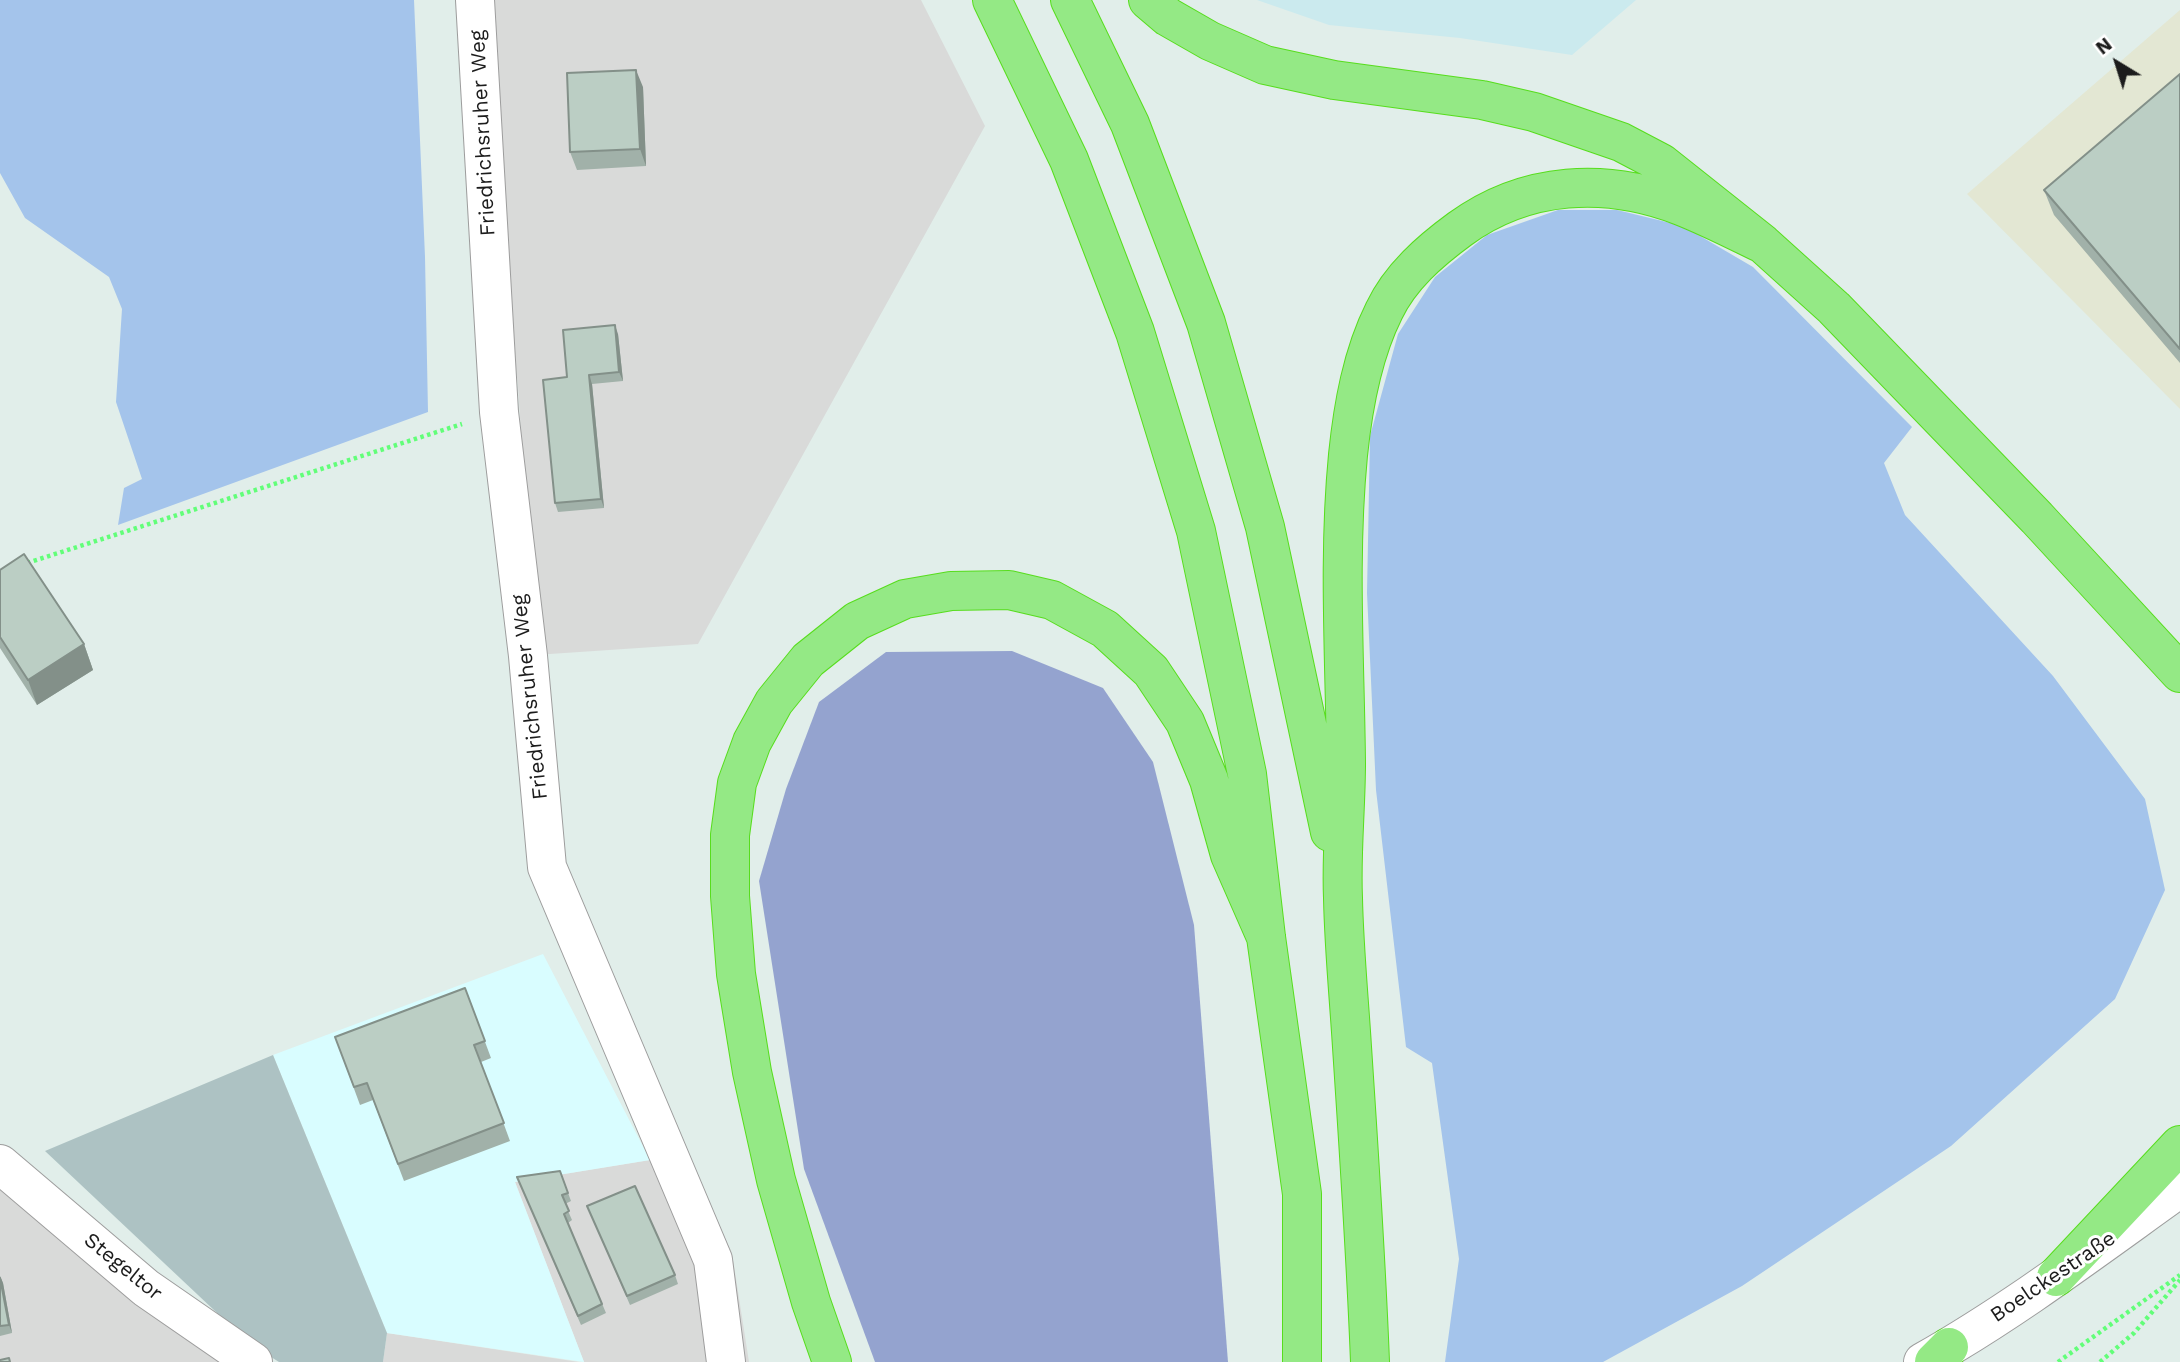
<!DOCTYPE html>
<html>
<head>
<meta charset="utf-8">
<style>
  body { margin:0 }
  #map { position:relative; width:2180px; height:1362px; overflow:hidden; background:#e1eeea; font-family:"Work Sans",sans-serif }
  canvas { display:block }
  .north { position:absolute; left:2082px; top:28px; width:70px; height:70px; -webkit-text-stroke:5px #fff; paint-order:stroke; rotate:322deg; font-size:19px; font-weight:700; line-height:28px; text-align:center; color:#1c1c1c }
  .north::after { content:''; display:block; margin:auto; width:24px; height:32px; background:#1c1c1c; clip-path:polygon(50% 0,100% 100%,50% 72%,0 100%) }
</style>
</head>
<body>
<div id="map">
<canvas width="2180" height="1362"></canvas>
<div class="north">N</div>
</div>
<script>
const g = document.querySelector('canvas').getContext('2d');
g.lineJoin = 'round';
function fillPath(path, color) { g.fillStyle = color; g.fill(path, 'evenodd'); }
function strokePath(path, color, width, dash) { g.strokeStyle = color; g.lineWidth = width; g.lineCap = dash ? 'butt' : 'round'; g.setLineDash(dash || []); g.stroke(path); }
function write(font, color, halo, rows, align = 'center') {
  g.font = font + ' "Work Sans",sans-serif'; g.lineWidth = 6; g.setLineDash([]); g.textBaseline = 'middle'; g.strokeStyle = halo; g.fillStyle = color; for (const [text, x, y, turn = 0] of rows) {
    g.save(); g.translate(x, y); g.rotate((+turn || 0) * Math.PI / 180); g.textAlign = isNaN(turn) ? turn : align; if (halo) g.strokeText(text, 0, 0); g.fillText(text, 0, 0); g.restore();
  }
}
fillPath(new Path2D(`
  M486,0H921L985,126L698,644L535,655L518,386L499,216Z
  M685,1149L732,1253L749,1362H584L515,1182L650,1160Z
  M0,1164L253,1362H0Z
  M387,1333L579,1362H383Z`), '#d9dad9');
fillPath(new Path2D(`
  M2180,10V409L1967,194Z`), '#e3e7d3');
fillPath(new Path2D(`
  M543,954L650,1160L515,1182L584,1362L387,1333L273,1055Z`), '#d9fdff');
fillPath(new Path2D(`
  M273,1055L387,1333L383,1362H279L249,1343L45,1151Z`), '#adc2c3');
fillPath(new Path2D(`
  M1257,0H1636L1572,55L1460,38L1329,25Z`), '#cbeaee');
fillPath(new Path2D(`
  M0,0H414L425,257L428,412L118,525L124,488L142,479L116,402L122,309L109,277L25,218L0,173Z
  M1558,210H1617L1683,226L1753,267L1912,427L1884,463L1905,515L2053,676L2145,799L2165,890L2115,999L1951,1146L1742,1286L1603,1362H1445L1459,1259L1432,1063L1406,1047L1376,790L1367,593L1370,436L1398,334L1435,277L1487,235Z`), '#a4c4eb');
fillPath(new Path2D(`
  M1012,651L1103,688L1153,762L1194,925L1228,1362H875L804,1169L759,881L786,789L819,702L886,652Z`), '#94a3cf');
const minor = new Path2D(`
  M475,0L499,412L528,656L547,867L713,1260L726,1362
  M0,1164L146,1288L253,1362
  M1923,1362C2013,1311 2096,1248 2180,1188`);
const highway = new Path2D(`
  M992,0L1069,160L1135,332L1196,531L1247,774L1266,937L1302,1194V1362
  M1070,0L1130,124L1206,323L1265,527L1330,832
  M1148,0L1168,17L1210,41L1265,65L1334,80L1482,100L1534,112L1621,142L1661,163L1763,244L1834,308L2037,518L2180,673
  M2056,1277L2180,1145
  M832,1362L811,1302L776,1180L752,1072L736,974L730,896V835L737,783L752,742L774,702L808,660L857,621L905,599L951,591L1009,590L1052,600L1105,629L1151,671L1185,722L1209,780L1230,855L1266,937
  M1370,1362C1366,1257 1359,1152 1352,1047C1349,998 1344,948 1343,898C1341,853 1346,808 1346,763C1345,660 1338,558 1348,455C1353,406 1362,355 1384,311C1400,277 1430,251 1460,229C1526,181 1606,177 1681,206C1709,217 1736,231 1763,244
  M1934,1362L1949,1347`);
strokePath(minor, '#9d9d9d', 40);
strokePath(highway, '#57dd1d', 40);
strokePath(new Path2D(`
  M27,563L462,424
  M2058,1362L2180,1275
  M2100,1362L2134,1333L2180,1280`), '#62fe79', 4.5, [3.5, 3.5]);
strokePath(minor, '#fff', 38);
strokePath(highway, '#94e985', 38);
fillPath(new Path2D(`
  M2180,74V363L2054,215L2044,190Z
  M643,87L646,166L577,170L570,152Z
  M618,334L623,381L592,384L604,508L558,512L555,503L567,377Z
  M0,570L84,644L93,670L37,705L0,648Z
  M465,988L491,1058L481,1062L510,1141L404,1181L373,1100L360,1105L335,1037Z
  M560,1171L571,1201L565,1204L572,1220L568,1223L606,1313L581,1325L517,1177Z
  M587,1206L675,1275L678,1284L630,1305Z
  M0,1276L3,1283L12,1333L0,1336Z`), '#a1b1a9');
fillPath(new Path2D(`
  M636,70L643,87L646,166L640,149Z
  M615,325L618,334L623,381L619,372Z
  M589,375L592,384L604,508L601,499Z
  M84,644L93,670L37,705L28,680Z
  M0,1276L3,1283L12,1333L9,1325Z`), '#839089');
const building = new Path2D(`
  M636,70L640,149L570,152L567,73Z
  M2180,74V349L2044,190Z
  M615,325L619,372L589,375L601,499L555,503L543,380L567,377L563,330Z
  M24,554L84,644L28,680L0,637V570Z
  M465,988L485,1041L474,1045L504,1123L398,1164L367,1083L354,1087L335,1037Z
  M560,1171L568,1193L562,1195L569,1211L564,1214L602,1304L578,1316L517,1177Z
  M635,1186L675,1275L627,1296L587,1206Z
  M0,1278L9,1325L0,1326Z
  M9,1358L10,1362H0V1360Z`);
fillPath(building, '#bbcec4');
strokePath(building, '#839089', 2);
write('21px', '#1c1c1c', '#fff', [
  ["Friedrichsruher Weg",483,133,-93],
  ["Friedrichsruher Weg",530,697,-96],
  ["Stegeltor",123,1267,39],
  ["Boelckestraße",2053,1277,-34]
]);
</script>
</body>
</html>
